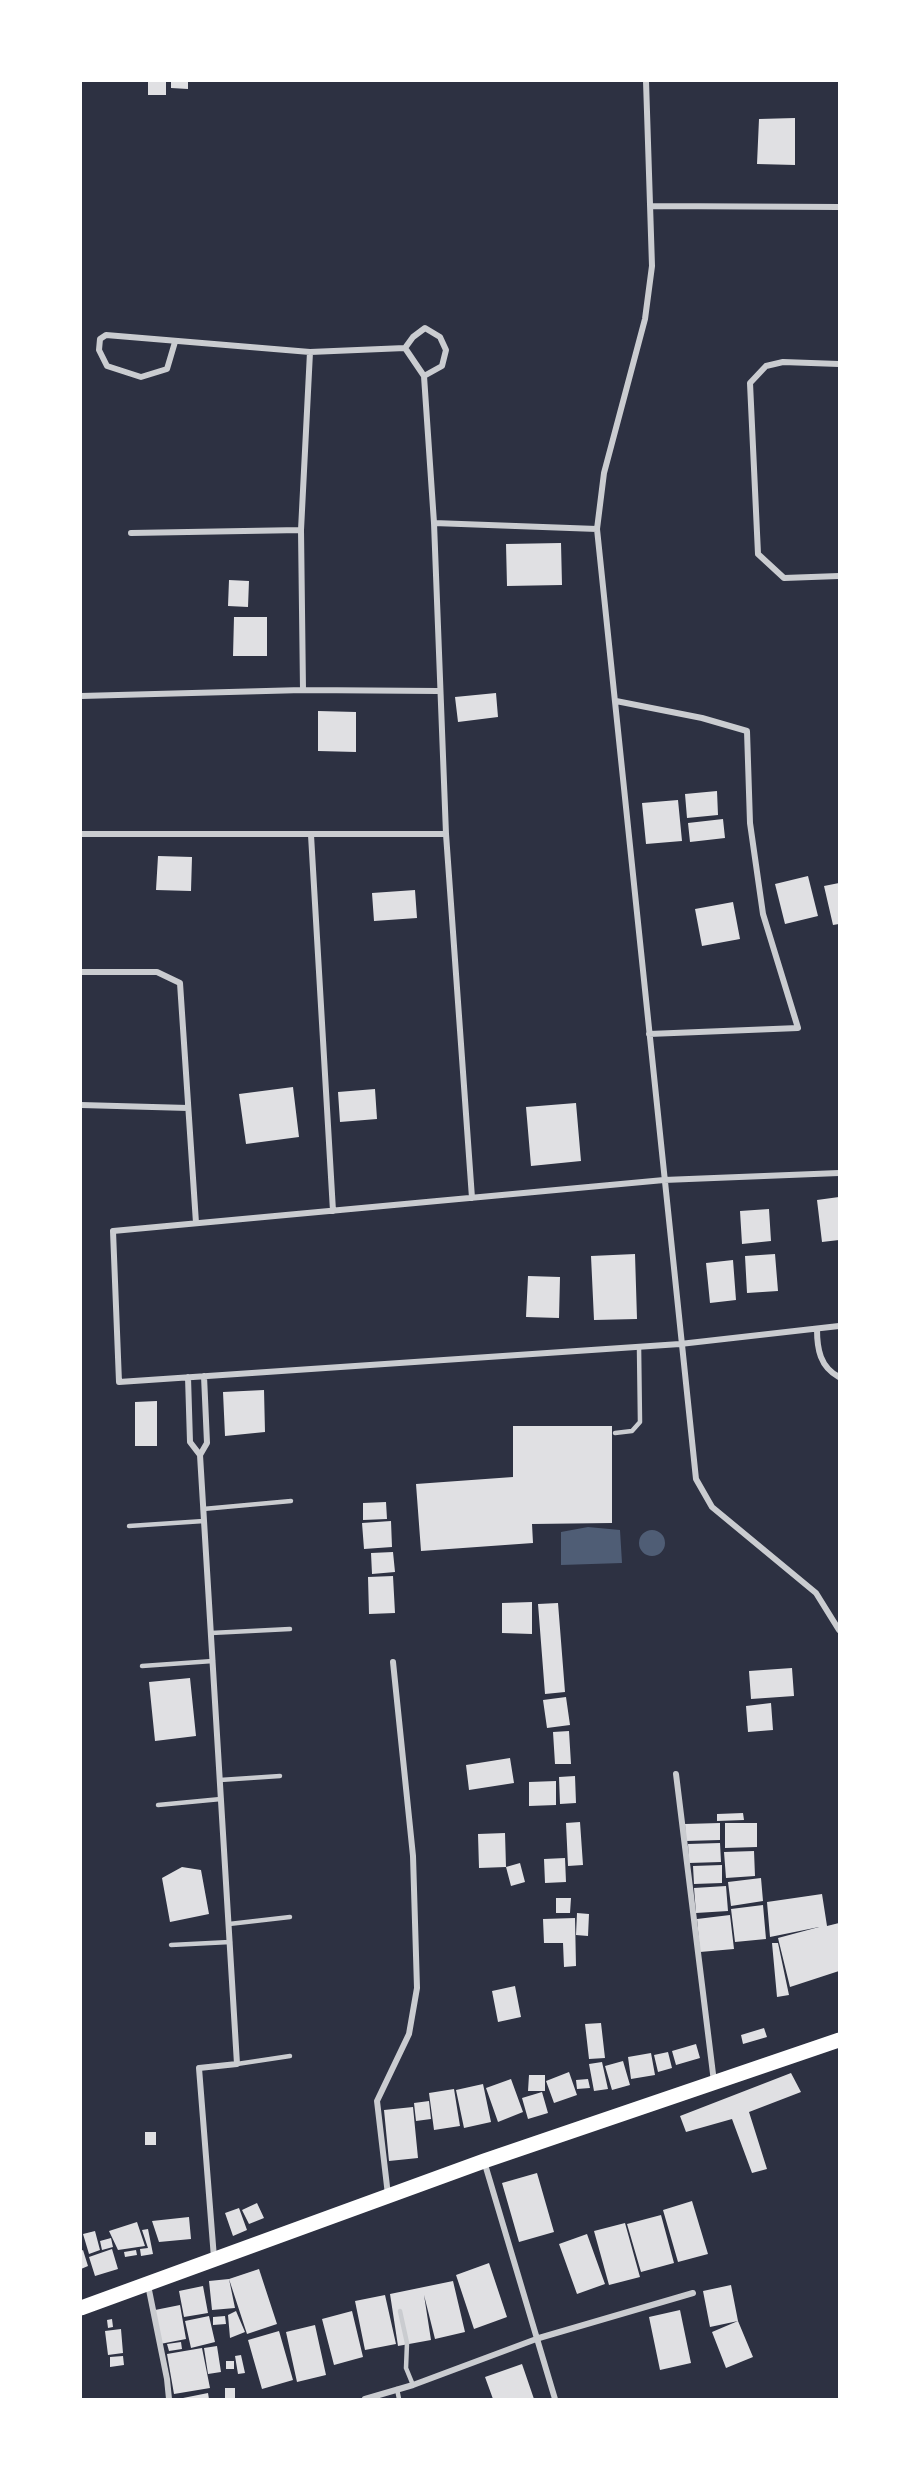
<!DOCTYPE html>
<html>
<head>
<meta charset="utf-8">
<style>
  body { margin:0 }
  #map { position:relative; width:920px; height:2480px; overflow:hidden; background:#2d3142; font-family:Poppins,sans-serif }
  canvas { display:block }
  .frame { position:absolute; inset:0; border:82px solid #fff; pointer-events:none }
</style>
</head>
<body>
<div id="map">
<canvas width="920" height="2480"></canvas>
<div class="frame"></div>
</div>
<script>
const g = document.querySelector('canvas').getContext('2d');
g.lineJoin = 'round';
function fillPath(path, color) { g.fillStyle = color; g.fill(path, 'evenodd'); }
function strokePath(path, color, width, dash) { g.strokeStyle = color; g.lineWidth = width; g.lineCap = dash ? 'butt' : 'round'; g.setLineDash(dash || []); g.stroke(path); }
fillPath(new Path2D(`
  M588,1527L620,1530L622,1563L561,1565V1532Z
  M639 1543a13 13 0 1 1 26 0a13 13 0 1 1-26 0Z`), '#4f5d75');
fillPath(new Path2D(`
  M148,81H166V95H148Z
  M171,81H188V89L171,88Z
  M795,118V165L757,164L759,119Z
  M561,543L562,585L507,586L506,544Z
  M229,580L249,581L248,607L228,606Z
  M234,617H267V656H233Z
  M496,693L498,717L458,722L455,697Z
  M318,711L356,712V752L318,751Z
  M717,791L718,815L687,818L685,794Z
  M678,800L682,841L646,844L642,803Z
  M723,819L725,838L690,842L688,823Z
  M158,856L192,857L191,891L156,890Z
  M808,876L818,916L785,924L775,884Z
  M839,883V924L833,925L824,886Z
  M415,890L417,918L374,921L372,893Z
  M733,902L740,939L702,946L695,909Z
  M293,1087L299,1137L246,1144L239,1094Z
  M375,1089L377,1119L340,1122L338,1092Z
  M576,1103L581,1161L531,1166L526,1107Z
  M839,1197V1240L822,1242L817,1200Z
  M769,1209L771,1241L742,1244L740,1211Z
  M635,1254L637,1319L594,1320L591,1256Z
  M775,1254L778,1291L747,1293L745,1256Z
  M733,1260L736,1300L710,1303L706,1263Z
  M528,1276L560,1277L559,1318L526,1317Z
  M264,1390L265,1432L225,1436L223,1392Z
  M157,1401V1446H135V1402Z
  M513,1426H612V1523L532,1524L533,1543L421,1551L416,1484L513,1477Z
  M386,1502L387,1519L363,1520V1503Z
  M391,1521L392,1547L364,1549L362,1523Z
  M393,1552L395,1572L372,1574L371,1553Z
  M393,1576L395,1613L369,1614L368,1577Z
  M532,1602V1634L502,1633V1603Z
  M558,1603L565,1692L545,1694L538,1604Z
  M792,1668L794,1696L751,1699L749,1671Z
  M190,1678L196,1736L155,1741L149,1682Z
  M566,1697L570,1725L547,1728L543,1700Z
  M771,1703L773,1730L748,1732L746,1706Z
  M569,1731L571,1764H555L553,1732Z
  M510,1758L514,1783L469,1790L466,1765Z
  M575,1776L576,1803L560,1804L559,1777Z
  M556,1781V1805L529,1806V1782Z
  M743,1813L744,1820L717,1821V1814Z
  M580,1822L583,1865L568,1866L566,1823Z
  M720,1823V1840L686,1841L685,1824Z
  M725,1823H757V1847L725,1848Z
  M505,1833L506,1867L479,1868L478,1834Z
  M720,1843L721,1862L689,1863L688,1844Z
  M754,1851L755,1876L726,1878L724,1852Z
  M565,1858L566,1882L545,1883L544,1859Z
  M520,1863L525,1882L511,1886L506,1867Z
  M722,1865V1883L694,1884L693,1866Z
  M182,1867L201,1870L209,1914L170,1922L162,1878Z
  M761,1878L763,1901L731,1906L728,1882Z
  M726,1886L728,1911L696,1913L694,1888Z
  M822,1894L827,1926L839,1923V1971L790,1987L778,1938L819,1927L770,1937L767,1902Z
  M556,1898H571L570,1913H556Z
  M763,1905L766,1939L735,1942L731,1909Z
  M577,1913L589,1914L588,1936L576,1935Z
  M730,1915L734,1949L700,1952L697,1919Z
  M575,1918L576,1966L564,1967L563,1943H544L543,1919Z
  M772,1943H778L789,1995L777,1997Z
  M515,1986L521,2017L498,2022L492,1991Z
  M601,2023L605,2058L589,2059L585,2024Z
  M764,2028L767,2037L743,2044L741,2035Z
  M696,2044L700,2058L676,2065L672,2051Z
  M668,2052L672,2068L658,2072L654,2055Z
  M651,2053L655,2075L631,2079L628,2057Z
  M623,2061L630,2085L612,2090L605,2066Z
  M602,2062L608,2089L594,2091L589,2064Z
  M569,2072L577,2095L554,2103L546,2081Z
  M791,2073L801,2092L749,2112L767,2169L752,2173L732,2119L686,2132L680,2116Z
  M529,2075H545V2091H528Z
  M511,2079L523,2112L498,2122L486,2088Z
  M588,2079L590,2088L577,2089L576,2080Z
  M483,2084L491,2122L464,2128L456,2090Z
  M454,2089L460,2126L434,2130L429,2093Z
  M542,2092L548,2113L528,2119L522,2098Z
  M429,2101L431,2119L416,2121L414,2103Z
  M413,2107L418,2158L389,2161L384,2110Z
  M145,2132H156V2145H145Z
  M537,2173L554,2232L519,2242L502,2183Z
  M692,2201L708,2254L678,2262L663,2210Z
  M257,2203L264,2218L249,2224L242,2210Z
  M239,2208L247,2230L233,2236L225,2213Z
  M661,2215L674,2263L641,2272L627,2224Z
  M189,2217L191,2239L159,2242L152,2221Z
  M137,2222L145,2246L118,2250L109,2231Z
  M625,2223L640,2277L609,2285L594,2231Z
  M148,2229L153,2254L141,2256L140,2249L148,2248L142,2230Z
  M95,2231L100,2250L89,2254L83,2234Z
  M587,2234L605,2284L577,2294L559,2244Z
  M111,2238L113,2247L102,2250L100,2241Z
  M112,2249L118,2269L95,2276L89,2257Z
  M83,2250L88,2266L81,2269V2251Z
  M136,2250L137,2255L125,2257L124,2252Z
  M489,2263L507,2317L474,2329L456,2275Z
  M259,2269L277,2324L247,2334L229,2279L235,2308L212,2310L209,2281L229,2279Z
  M453,2281L465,2332L435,2339L424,2295L431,2340L398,2346L390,2294Z
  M731,2285L738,2321L710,2327L703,2291Z
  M203,2286L208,2313L184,2317L179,2291Z
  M385,2295L396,2344L365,2350L355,2301Z
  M180,2305L186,2339L160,2344L155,2310Z
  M680,2310L691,2363L660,2370L649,2317Z
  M236,2311L245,2332L230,2338L228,2315Z
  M352,2311L363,2357L334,2365L322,2319Z
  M209,2316L215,2342L191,2348L185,2321Z
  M225,2316L226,2324L213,2325V2317Z
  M112,2319L113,2327L108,2328L107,2320Z
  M738,2321L753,2357L726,2368L712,2332Z
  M315,2325L326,2375L297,2382L286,2332Z
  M121,2329L123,2353L108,2355L105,2331Z
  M279,2331L293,2380L262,2389L248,2340Z
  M181,2342L182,2349L169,2351L167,2344Z
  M217,2346L221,2372L208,2374L204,2348Z
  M202,2348L210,2388L174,2394L167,2354Z
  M241,2355L245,2373L238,2374L235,2356Z
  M123,2356L124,2365L110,2367V2357Z
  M226,2361H234V2369H226Z
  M522,2364L534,2399H493L485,2377Z
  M225,2388H235V2399H225Z
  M208,2393L209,2399H183V2398Z`), '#e0e0e3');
strokePath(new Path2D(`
  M615,1433L632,1431L640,1422L639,1347
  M203,1509L291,1501
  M129,1526L204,1521
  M211,1633L290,1629
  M142,1666L213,1661
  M220,1780L280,1776
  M158,1805L221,1799
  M229,1924L290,1917
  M171,1945L230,1942
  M237,2064L290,2056
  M400,2311L407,2343L406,2368L413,2385
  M397,2389L399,2399`), '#caccd0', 4.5);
strokePath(new Path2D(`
  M646,81L652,266L645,319L604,473L597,529L696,1479L712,1507L816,1593L839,1630
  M652,206L839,207
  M175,342L167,369L141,377L107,366L99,350L100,339L106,335L310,352L405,348L413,337L425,328L440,337L446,350L442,366L424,376L434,523L446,834L472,1198
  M405,348L424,376
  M839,364L783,362L766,366L750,383L758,554L784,578L839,576
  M434,523L597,529
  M131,533L301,530
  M303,690L301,530L310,352
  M81,696L303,690L438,691
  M616,701L702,718L747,731L750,823L763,914L798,1028L649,1034
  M81,834H446
  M311,835L333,1211
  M81,972H157L180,983L196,1223
  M81,1105L188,1108
  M839,1173L664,1180L113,1231L119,1382L680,1344L839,1326
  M817,1329C817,1349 820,1367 839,1377
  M188,1377L190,1442L200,1455L237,2064L199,2068L214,2258
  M200,1455L207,1443L204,1376
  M676,1774L714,2082
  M484,2161L555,2399
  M388,2195L377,2101L409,2034L417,1988L413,1856L393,1662
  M148,2285L167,2379L169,2399
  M365,2399L413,2385L539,2338L693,2293`), '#caccd0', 6);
strokePath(new Path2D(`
  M81,2308L484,2161L839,2040`), '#fff', 15);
</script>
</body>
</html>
